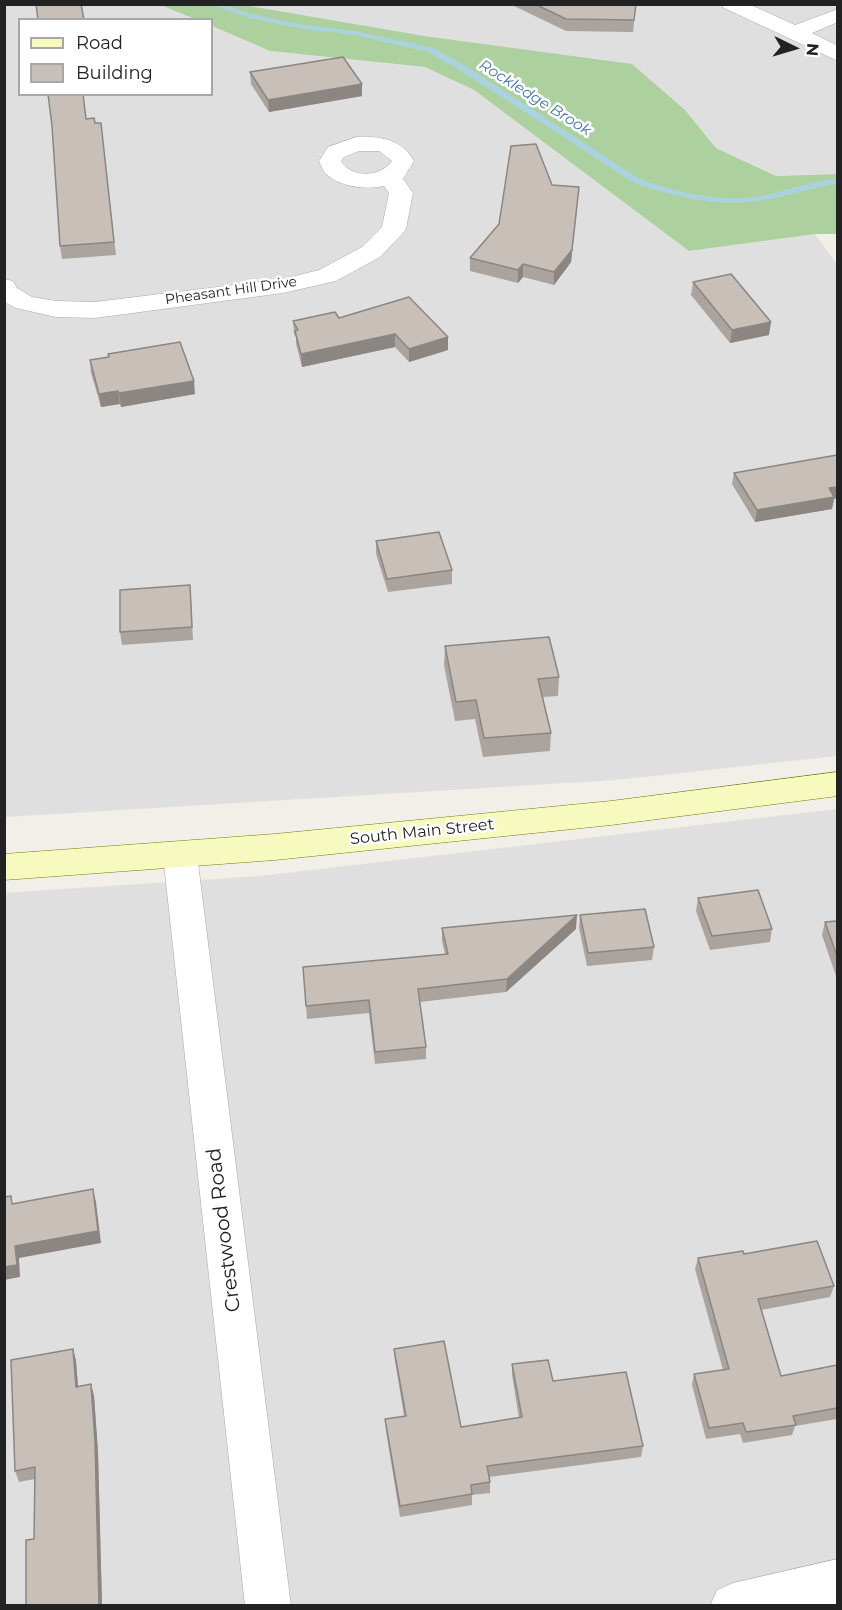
<!DOCTYPE html>
<html>
<head>
<meta charset="utf-8">
<style>
  body { margin:0 }
  #map { position:relative; width:842px; height:1610px; overflow:hidden; background:#f2efe9; font-family:Montserrat,sans-serif }
  canvas { display:block }
  .frame { position:absolute; inset:0; border:6px solid #222; pointer-events:none }
  .legend { position:absolute; left:18px; top:18px; width:195px; height:78px; box-sizing:border-box; background:#fff; border:2px solid #a7a7a7; margin:0; padding:8px 10px; list-style:none; font-size:18px; color:#222 }
  .legend li { display:flex; align-items:center; gap:12px; height:30px }
  .legend b { width:30px; border:2px solid #a7a7a7 }
  .north { position:absolute; left:764px; top:18px; width:60px; height:60px; -webkit-text-stroke:4px #fff; paint-order:stroke; rotate:95deg; font-size:16px; font-weight:700; line-height:24px; text-align:center; color:#222 }
  .north::after { content:''; display:block; margin:auto; width:21px; height:27px; background:#222; clip-path:polygon(50% 0,100% 100%,50% 72%,0 100%) }
</style>
</head>
<body>
<div id="map">
<canvas width="842" height="1610"></canvas>
<div class="frame"></div>
<ul class="legend">
<li><b style="height:8px;background:#f7fabf"></b>Road</li>
<li><b style="height:16px;background:#c7bfb8"></b>Building</li>
</ul>
<div class="north">N</div>
</div>
<script>
const g = document.querySelector('canvas').getContext('2d');
g.lineJoin = 'round';
function fillPath(path, color) { g.fillStyle = color; g.fill(path, 'evenodd'); }
function strokePath(path, color, width, dash) { g.strokeStyle = color; g.lineWidth = width; g.lineCap = dash ? 'butt' : 'round'; g.setLineDash(dash || []); g.stroke(path); }
function write(font, color, halo, rows, align = 'center') {
  g.font = font + ' Montserrat,sans-serif'; g.lineWidth = 5; g.setLineDash([]); g.textBaseline = 'middle'; g.strokeStyle = halo; g.fillStyle = color; for (const [text, x, y, turn = 0] of rows) {
    g.save(); g.translate(x, y); g.rotate((+turn || 0) * Math.PI / 180); g.textAlign = isNaN(turn) ? turn : align; if (halo) g.strokeText(text, 0, 0); g.fillText(text, 0, 0); g.restore();
  }
}
fillPath(new Path2D(`
  M5,5H160L195,19L20,20V94H212V26L270,51L425,67L474,90L689,251L815,234L837,264V756L616,780L5,817Z
  M244,5H837V174L776,176L716,148L685,110L431,37Z
  M837,809V1605H5L4,893L260,876Z`), '#e0dfdf');
fillPath(new Path2D(`
  M160,5H244L431,37L632,64L685,110L716,148L776,176L837,174V234H815L689,251L474,90L425,67L270,51L212,26V20L195,19Z`), '#add19e');
fillPath(new Path2D(`
  M210,4H222L251,14L304,25L355,31L434,48L469,68L640,179C677,192 715,202 755,197C779,193 803,184 828,180L838,179V184C810,187 784,198 756,201C714,207 673,196 634,183L463,72L428,52L355,35L304,29L249,18Z`), '#aad3df');
const minor = new Path2D(`
  M721,4H749L795,25L838,9V22L812,33L838,46V61L724,8Z
  M356,137C380,136 402,139 414,161L403,179L413,193L406,229L402,234L380,257L336,281L283,293L95,318L56,317L16,308L4,302V279L13,281L17,288L32,297L56,301L95,302L283,279L319,270L362,247L382,227L389,193L384,186C367,190 340,187 326,174C323,171 321,165 319,161L328,147ZM359,151H379L392,161C381,177 352,179 341,161L344,157Z
  M180,842L192,846L197,855L291,1606H245L163,855L168,846Z
  M838,1559V1605L710,1606L717,1590L733,1583Z`);
const secondary = new Path2D(`
  M838,772V796L611,825L275,860L4,880V854L275,834L611,801Z`);
strokePath(minor, '#a9a9a9', 1);
strokePath(secondary, '#707d05', 1);
fillPath(minor, '#fff');
fillPath(secondary, '#f7fabf');
fillPath(new Path2D(`
  M510,4H636L633,32L566,31Z
  M250,72L362,84V96L269,112L251,84Z
  M86,119L95,123H101L116,255L62,259L60,246L52,126Z
  M552,185L578,199L571,262L554,285L523,277L518,283L470,271V258Z
  M693,282L769,335L730,343L691,295Z
  M339,318L448,350L409,362L395,347L302,367L296,344V337L294,334L293,321Z
  M108,354L195,394L121,407L120,404L101,407L91,373L90,360L108,357Z
  M837,455V498L834,499L832,509L755,522L732,484L734,473Z
  M376,541L452,570V584L388,592L376,554Z
  M191,598L193,640L122,645L120,632Z
  M445,646L559,677L558,696L543,697L551,733L550,751L483,757L475,719L455,721L444,665Z
  M698,898L772,929L770,942L710,950L696,911Z
  M580,915L654,947L652,960L587,966L579,928Z
  M837,921V979L822,935L825,922Z
  M442,928L576,929L506,992L420,1002L426,1047V1059L375,1064L369,1013L307,1019L303,967L445,954L442,941Z
  M744,1254L834,1286L830,1297L761,1310L781,1376L837,1365V1419L795,1426L792,1435L743,1443L740,1434L706,1439L692,1385L694,1374L723,1370L695,1269L698,1258Z
  M73,1349L76,1361L78,1387L91,1384L94,1396L98,1452L102,1605H26L34,1539L35,1479L19,1482L15,1471Z
  M394,1349L461,1427L519,1418L512,1375V1364L553,1381L643,1446L641,1457L489,1477L490,1482V1493L472,1495V1505L400,1517L386,1431L385,1419L404,1416L395,1361Z`), '#aba49e');
fillPath(new Path2D(`
  M362,84V96L269,112L268,100Z
  M579,187L571,262L554,285V272Z
  M523,264V277L518,283V270Z
  M771,322L769,335L730,343L732,330Z
  M395,334V347L302,367L301,354Z
  M448,337V350L409,362V349Z
  M194,381L195,394L121,407L119,393Z
  M118,391L120,404L101,407L99,394Z
  M837,487V498L834,499L832,509L755,522L757,510L829,488Z
  M577,915L576,929L506,992L507,979Z
  M93,1189L96,1202L101,1243L19,1258L20,1277L4,1280V1267L15,1246Z
  M73,1349L76,1361L79,1399L76,1387Z
  M91,1384L94,1396L98,1452L102,1605H99Z`), '#8b8681');
const building = new Path2D(`
  M36,4H81L84,20H38Z
  M535,4H636L634,20L566,19Z
  M343,57L362,84L268,100L250,72Z
  M48,94H83L86,119L94,118L95,123H101L114,242L60,246L52,126Z
  M536,144L552,185L579,187L572,250L554,272L523,264L518,270L470,258L499,224L511,146Z
  M731,274L771,322L732,330L693,282Z
  M409,297L448,337L409,349L395,334L301,354L295,331L298,330L293,321L335,312L339,318Z
  M180,342L194,381L119,393L118,391L99,394L90,360L109,357L108,354Z
  M837,455V487L829,488L834,497L757,510L734,473Z
  M439,532L452,570L387,579L376,541Z
  M190,585L192,627L120,632V590Z
  M549,637L559,677L538,679L551,733L484,738L476,700L456,702L445,646Z
  M758,890L772,929L712,936L698,898Z
  M645,909L654,947L588,953L580,915Z
  M577,915L507,979L418,989L426,1047L375,1052L369,1000L306,1006L303,967L448,954L442,928Z
  M837,921V956L825,922Z
  M93,1189L98,1231L15,1246L17,1265L4,1267V1197L11,1196L12,1204Z
  M817,1241L834,1286L758,1299L781,1376L837,1365V1408L793,1416L796,1425L746,1432L743,1423L709,1428L694,1374L729,1369L698,1258L743,1251L744,1254Z
  M444,1341L461,1427L522,1417L512,1364L548,1360L553,1381L626,1372L643,1446L487,1466L490,1482L471,1485L472,1494L400,1506L385,1419L406,1416L394,1349Z
  M73,1349L76,1387L91,1384L95,1441L99,1605H26V1540L34,1539L35,1467L15,1471L11,1360Z`);
fillPath(building, '#c7bfb8');
strokePath(building, '#8b8681', 1.5);
write('14px', '#222', '#fff', [
  ["Pheasant Hill Drive",231,291,-8]
]);
write('italic 15px', '#4a7aab', '#fff', [
  ["Rockledge Brook",535,98,32]
]);
write('16px', '#222', '#fff', [
  ["South Main Street",422,832,-6]
]);
write('20px', '#222', '#fff', [
  ["Crestwood Road",224,1230,-97]
]);
</script>
</body>
</html>
